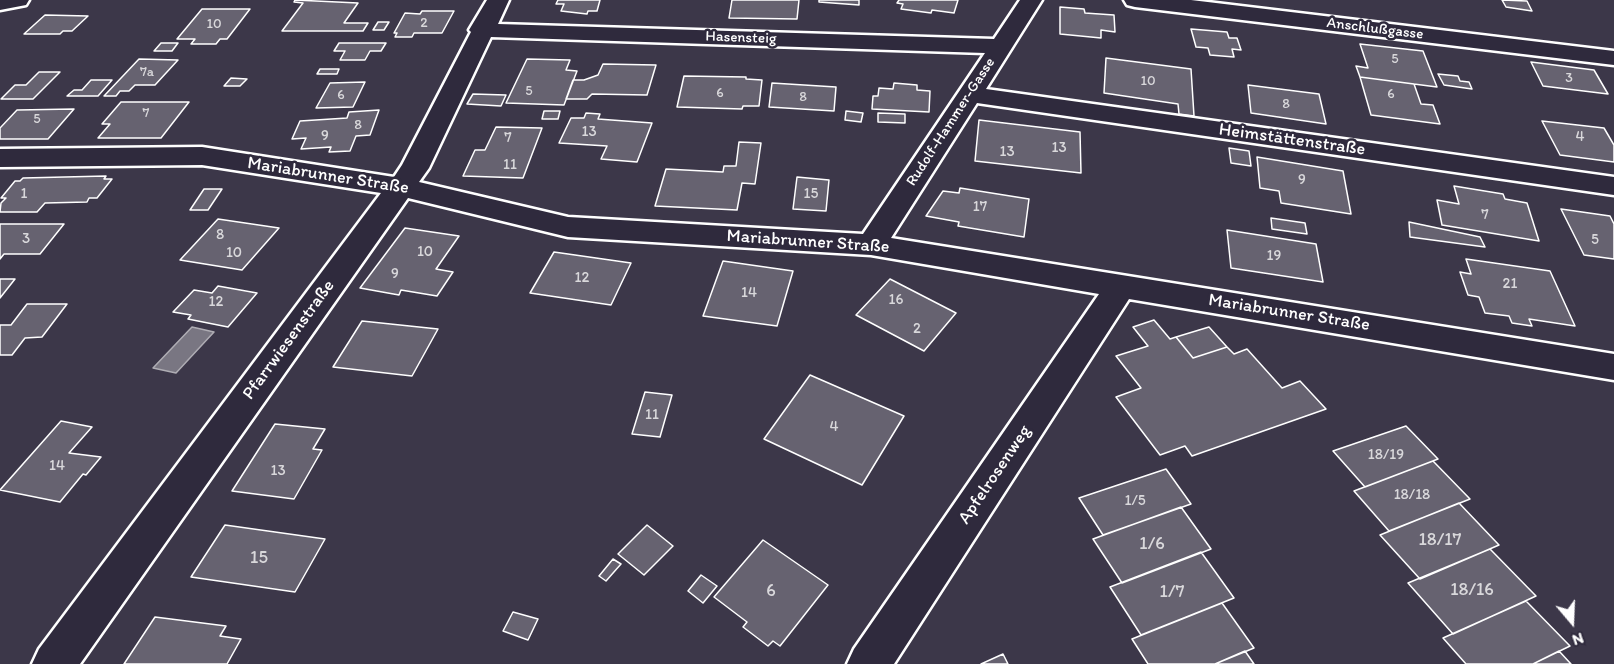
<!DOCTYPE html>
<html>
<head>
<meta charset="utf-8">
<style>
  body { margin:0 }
  #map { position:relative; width:1614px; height:664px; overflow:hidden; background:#3c3749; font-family:Itim,sans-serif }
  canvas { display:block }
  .north { position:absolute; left:1542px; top:592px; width:60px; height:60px; -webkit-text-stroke:4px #2f2a3d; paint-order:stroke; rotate:161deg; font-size:16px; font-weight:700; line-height:24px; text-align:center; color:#fff }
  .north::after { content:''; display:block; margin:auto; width:21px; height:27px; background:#fff; clip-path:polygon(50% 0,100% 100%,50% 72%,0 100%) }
</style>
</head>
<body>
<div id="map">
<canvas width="1614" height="664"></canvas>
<div class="north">N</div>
</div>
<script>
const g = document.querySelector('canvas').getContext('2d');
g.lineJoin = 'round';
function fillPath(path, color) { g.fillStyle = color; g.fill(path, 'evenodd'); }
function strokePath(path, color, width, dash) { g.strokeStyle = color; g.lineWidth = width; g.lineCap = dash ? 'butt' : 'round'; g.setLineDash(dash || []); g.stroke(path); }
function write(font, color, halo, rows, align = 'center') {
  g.font = font + ' Itim,sans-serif'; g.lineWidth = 5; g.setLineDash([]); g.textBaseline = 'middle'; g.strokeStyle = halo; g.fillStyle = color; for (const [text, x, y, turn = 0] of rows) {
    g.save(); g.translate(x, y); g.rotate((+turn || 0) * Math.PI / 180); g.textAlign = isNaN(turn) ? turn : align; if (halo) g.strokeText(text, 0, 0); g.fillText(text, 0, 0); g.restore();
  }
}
const water = new Path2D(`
  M192,327L214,332L176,373L153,368Z`);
fillPath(water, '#797682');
strokePath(water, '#afadb4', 1.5);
const building = new Path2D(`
  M295,0L358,3L344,23H368L363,31H282L303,3L294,2Z
  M558,0H600L597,11H588L587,14L561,11L564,4H556Z
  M732,0H799L797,19L729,18Z
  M819,0H859V5L819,2Z
  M899,0H958L954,13L932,10L931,13L901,9L903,4L897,3Z
  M1502,0L1527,1L1532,11L1506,7Z
  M1060,7L1084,9L1085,13L1114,15L1115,32L1101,30V38L1060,34Z
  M202,9H250L227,39H220L216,44H191L195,39H177Z
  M422,11H454L442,33H414L412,37H395L397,33H394L405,13L420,14Z
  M45,15L88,16L72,31H63L60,34H24Z
  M378,22H389L384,30H373Z
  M1191,29L1227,32L1229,38H1237L1241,50L1232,49L1234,57L1210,55L1208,48L1196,47Z
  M161,43H178L172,51H154Z
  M339,43H386L381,51H370L365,60H340L345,51H334Z
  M1360,44L1423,51L1437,87L1360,77L1356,66L1368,68Z
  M1106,58L1191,69L1194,116L1179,114L1178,104L1104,93Z
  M139,59L178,60L155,85H135L129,91H120L116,96H104Z
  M527,59L570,60L566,70L577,71L564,105L506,103Z
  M1531,62L1594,70L1608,94L1543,86Z
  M603,64L656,65L647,95L592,94L587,99H566L573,80H584L598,75Z
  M320,69H339L337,74H317Z
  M39,72H60L33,99H1L15,85H26Z
  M1438,74L1458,76L1460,81L1469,82L1472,89L1444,85Z
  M684,76L746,77V79L762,80L759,106H743L742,109L677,107Z
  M1360,77L1414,84L1421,104L1433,105L1440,124L1371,115Z
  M231,78L247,79L240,86H224Z
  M91,80H112L98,96H67L74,90H82Z
  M365,82L353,107L316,108L330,83Z
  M772,83L836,87L834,111L769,107Z
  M894,83L917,85V90L930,91L929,112L872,109L873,96H878L879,88L893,89Z
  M1248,85L1319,94L1326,124L1251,113Z
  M473,94L506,95L501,106L467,104Z
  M121,102H189L161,138H98L110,124H102Z
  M74,109L48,139H0V128L17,110Z
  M379,110L370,135L356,136L350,151L329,152L331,147L301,149L306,138L292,139L300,121L347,118L349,112Z
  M544,111H560L558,119H542Z
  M846,111L863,113L861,122L845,120Z
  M586,113L600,114L598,119L652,123L637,162L601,159L607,146L559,143L571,118H584Z
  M878,113L905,114V123L878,122Z
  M979,120L1080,132L1081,173L975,161Z
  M1542,121L1604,128L1614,145V162L1560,155Z
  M496,127L542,128L523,178L463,176L475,150H485Z
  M739,142L761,143L755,184L742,183L737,210L655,206L666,169L723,172L724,166H736Z
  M1229,148L1249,151L1251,166L1231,163Z
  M1257,157L1343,171L1351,214L1281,203L1279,191L1260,188Z
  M106,176L104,179H112L97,198H89L87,202L45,203L37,212H0L1,203L6,198H1L15,181H20L23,178Z
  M797,177L829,180L826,211L793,209Z
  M1454,186L1503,194L1505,199L1527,203L1539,241L1442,225L1437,200L1459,204Z
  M960,188L1029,199L1024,237L958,226L959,222L926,216L943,191L959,193Z
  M204,189H222L208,210H190Z
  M1561,209L1610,216L1614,224V259L1584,255Z
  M1271,218L1305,223L1307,234L1272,229Z
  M218,219L279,228L242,270L180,260Z
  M1409,222L1480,237L1485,247L1410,237Z
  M0,224H64L40,254H4L0,259Z
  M405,228L459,236L436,269L453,272L437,296L401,290L399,295L360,288Z
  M1227,230L1316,244L1323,282L1231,268Z
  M554,252L631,263L611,305L530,293Z
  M1466,259L1550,271L1575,326L1529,319L1532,326L1512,323L1509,316L1485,313L1479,297L1468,295L1460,272L1471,274Z
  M723,261L793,271L777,326L703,316Z
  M0,279H15L0,298Z
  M890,279L956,313L924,351L856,315Z
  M218,286L257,293L228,327L188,319L191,315L173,312L194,290L212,293Z
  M27,304H67L42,337L25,338L12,355H0V325H11Z
  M1154,320L1170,339L1176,337L1193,358L1227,347L1234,354L1247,349L1282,388L1300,381L1326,409L1192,456L1185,446L1160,455L1116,397L1141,388L1116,356L1148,346L1133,327Z
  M362,321L438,329L412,376L333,367Z
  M1209,327L1227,347L1193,358L1176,337Z
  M810,375L904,416L862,485L764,439Z
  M645,392L672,395L660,437L632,434Z
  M61,421L92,427L69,453L101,457L86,475L83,474L60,502L0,490Z
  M275,424L325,429L313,449L322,450L294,499L232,491Z
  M1406,426L1438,459L1365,487L1333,451Z
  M1433,461L1470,499L1389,531L1354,491Z
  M1166,469L1191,504L1103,535L1079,498Z
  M1459,503L1499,545L1420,579L1380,535Z
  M1181,507L1211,549L1122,583L1093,539Z
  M225,525L325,539L295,592L191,577Z
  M647,525L673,546L644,575L618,554Z
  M763,540L828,585L780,646L773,641L768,646L743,627L747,622L714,597Z
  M1490,549L1536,596L1453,634L1408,583Z
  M1201,552L1234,598L1141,635L1110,587Z
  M613,559L621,564L606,581L599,576Z
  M701,575L717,586L703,603L688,591Z
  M1526,601L1570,646L1533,664H1466L1443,638Z
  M1222,603L1254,648L1215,664H1148L1132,639Z
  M513,612L538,619L528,640L503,631Z
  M155,617L226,626L220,636L241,639L227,664H124Z
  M1245,651L1254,664H1215Z
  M1559,651L1571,664H1533Z
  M1003,654L1008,664H981Z`);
fillPath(building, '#666270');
strokePath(building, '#fff', 1.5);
const minor = new Path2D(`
  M0,0H29L26,5L0,10Z
  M487,0H509L498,24L994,39L1020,0H1042L986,89L1614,177V195L977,103L891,238L1614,354V380L1129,299L894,664H847L854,649L1099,294L871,255L568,237L408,198L80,664H32L39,649L381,193L202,165L0,167V149L202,147L394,177L402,165L471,32L469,30ZM491,37L985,53L863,234L568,217L419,182L429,168Z
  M1124,0H1191L1614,51V65L1135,7L1127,5Z`);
strokePath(minor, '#fff', 5);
fillPath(minor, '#2f2a3d');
write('14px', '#d9d8db', null, [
  ["2",424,23],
  ["10",214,24],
  ["5",1395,59],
  ["7a",147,72],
  ["3",1569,78],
  ["10",1148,81],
  ["5",529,91],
  ["6",720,93],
  ["6",1391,94],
  ["6",341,95],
  ["8",803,97],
  ["8",1286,104],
  ["7",146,113],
  ["5",37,119],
  ["8",358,125]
]);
write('15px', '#fff', '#2f2a3d', [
  ["Anschlußgasse",1375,29,7],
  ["Hasensteig",741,38,2],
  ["Rudolf-Hammer-Gasse",951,122,-57]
]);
write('15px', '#d9d8db', null, [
  ["13",589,132],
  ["9",325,136],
  ["4",1580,137],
  ["7",508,138],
  ["13",1059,148],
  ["13",1007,152],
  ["11",510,165],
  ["9",1302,180],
  ["1",24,194],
  ["15",811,194],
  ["17",980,207],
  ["7",1485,215],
  ["8",220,235],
  ["3",26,239],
  ["5",1595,240],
  ["10",425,252],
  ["10",234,253],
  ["19",1274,256],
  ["9",395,274],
  ["12",582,278],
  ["21",1510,284],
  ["14",749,293],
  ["16",896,300],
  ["12",216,302],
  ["2",917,329],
  ["11",652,415],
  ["4",834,427],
  ["18/19",1386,455],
  ["14",57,466],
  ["13",278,471],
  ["18/18",1412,495],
  ["1/5",1135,501]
]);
write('18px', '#fff', '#2f2a3d', [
  ["Heimstättenstraße",1292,140,8],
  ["Mariabrunner Straße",328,176,9],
  ["Mariabrunner Straße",808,242,4],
  ["Mariabrunner Straße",1289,313,9],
  ["Pfarrwiesenstraße",289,340,-54],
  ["Apfelrosenweg",995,475,-56]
]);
write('18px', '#d9d8db', null, [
  ["18/17",1440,540],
  ["1/6",1152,544],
  ["15",259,558],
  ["18/16",1472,590],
  ["6",771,591],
  ["1/7",1172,592]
]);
</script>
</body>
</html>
